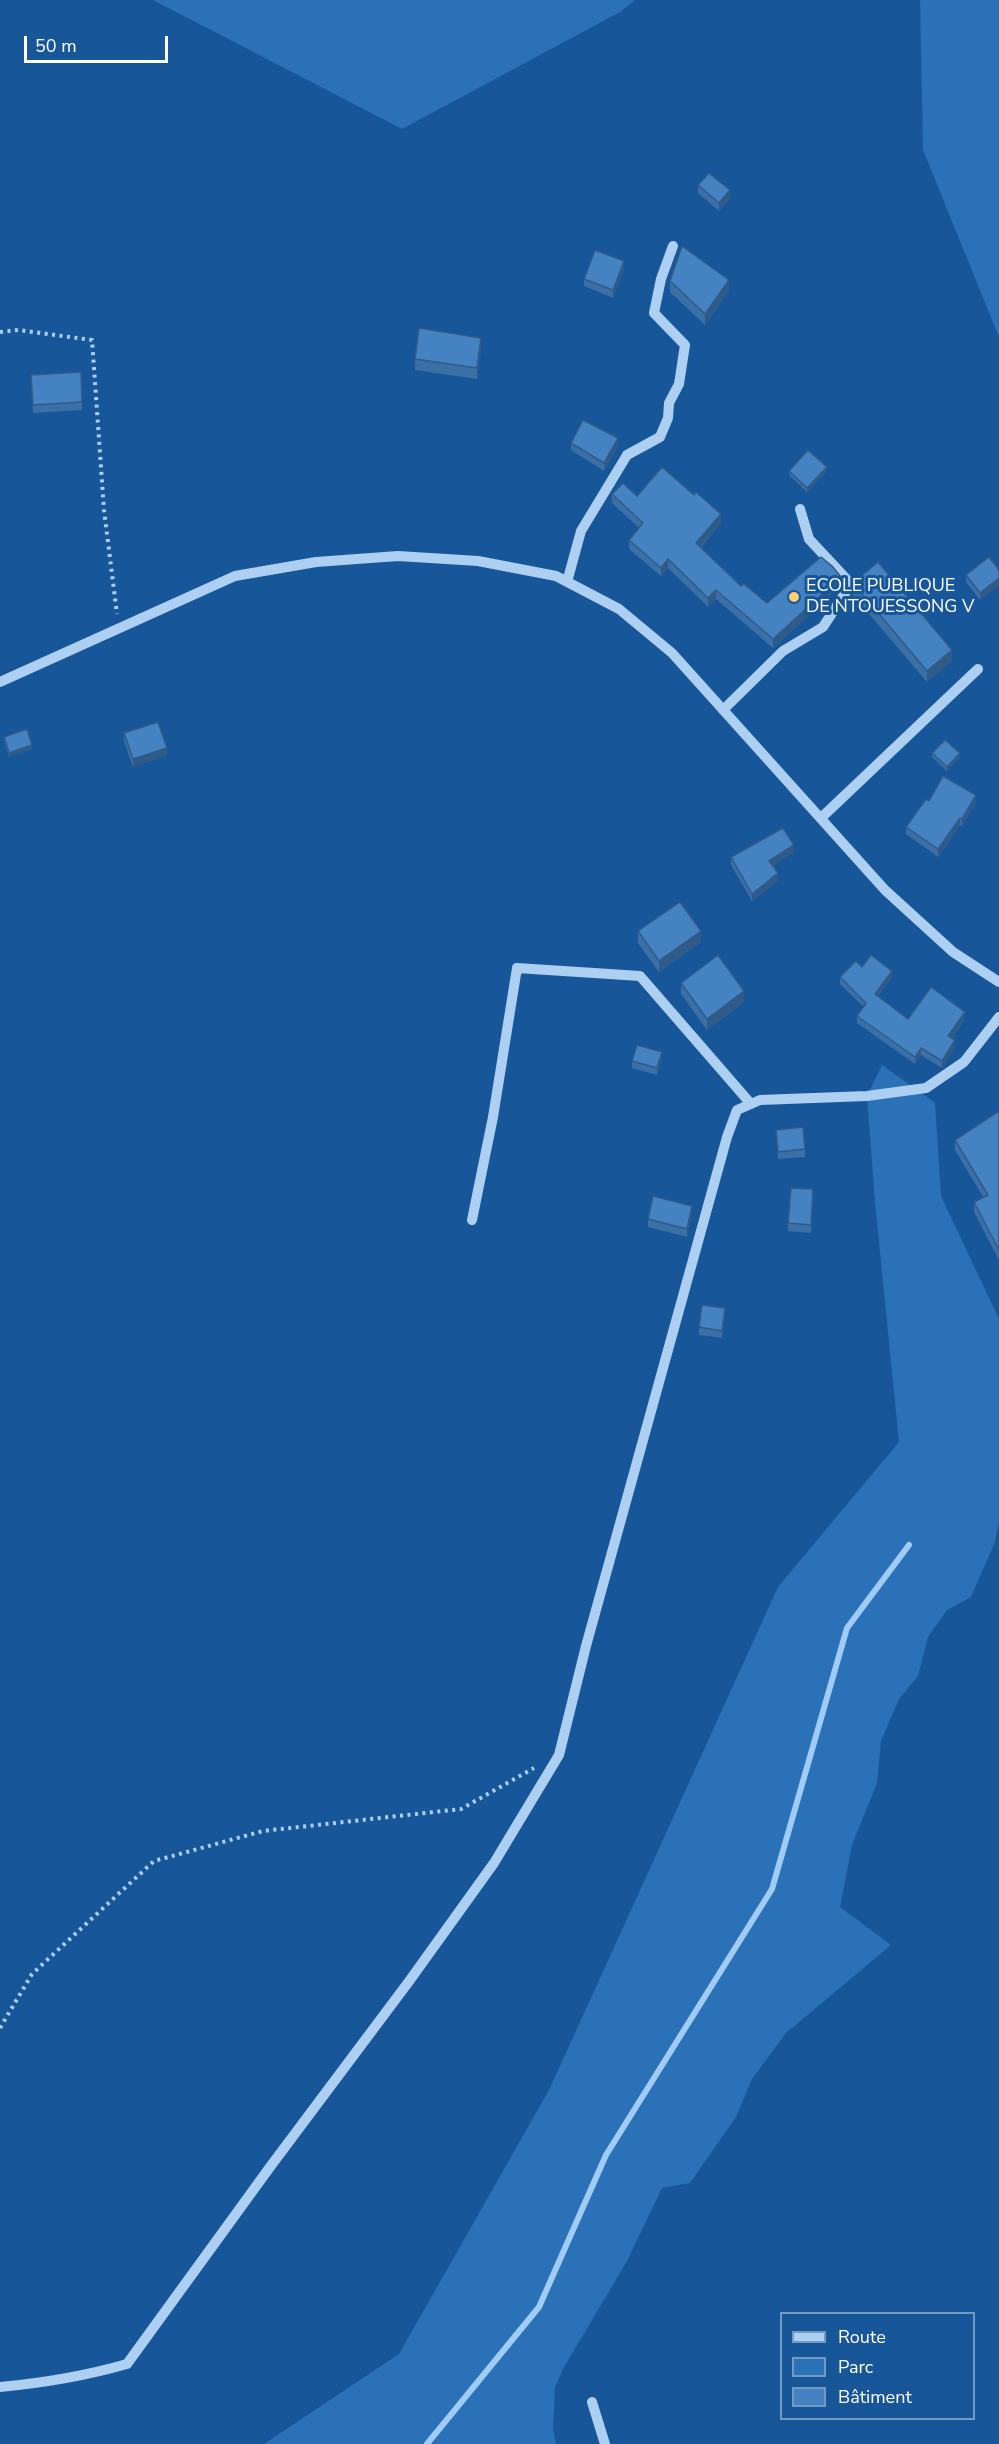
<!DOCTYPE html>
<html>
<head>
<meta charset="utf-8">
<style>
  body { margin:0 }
  #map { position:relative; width:999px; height:2444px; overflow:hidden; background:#18569a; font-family:"Nunito Sans",sans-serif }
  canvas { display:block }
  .legend { position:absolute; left:780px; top:2312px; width:195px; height:108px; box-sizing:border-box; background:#18569a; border:2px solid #749ac2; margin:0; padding:8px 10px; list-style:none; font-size:18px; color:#fff }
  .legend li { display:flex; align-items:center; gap:12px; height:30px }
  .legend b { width:30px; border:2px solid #749ac2 }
  .scale { position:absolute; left:24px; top:36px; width:144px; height:27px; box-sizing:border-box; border:3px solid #fff; border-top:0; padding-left:8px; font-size:18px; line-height:21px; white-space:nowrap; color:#fff; -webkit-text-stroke:4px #18569a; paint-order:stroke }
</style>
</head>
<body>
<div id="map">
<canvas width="999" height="2444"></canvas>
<ul class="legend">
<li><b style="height:8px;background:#adcff2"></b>Route</li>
<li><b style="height:16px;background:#2b71b7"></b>Parc</li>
<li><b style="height:16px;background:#4582c2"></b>Bâtiment</li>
</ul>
<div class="scale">50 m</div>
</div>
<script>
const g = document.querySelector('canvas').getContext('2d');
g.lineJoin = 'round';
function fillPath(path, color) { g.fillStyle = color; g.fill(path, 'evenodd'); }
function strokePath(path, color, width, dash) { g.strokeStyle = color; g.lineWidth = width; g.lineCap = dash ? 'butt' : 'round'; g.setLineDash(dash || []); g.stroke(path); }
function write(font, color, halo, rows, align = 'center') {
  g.font = font + ' "Nunito Sans",sans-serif'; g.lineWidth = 6; g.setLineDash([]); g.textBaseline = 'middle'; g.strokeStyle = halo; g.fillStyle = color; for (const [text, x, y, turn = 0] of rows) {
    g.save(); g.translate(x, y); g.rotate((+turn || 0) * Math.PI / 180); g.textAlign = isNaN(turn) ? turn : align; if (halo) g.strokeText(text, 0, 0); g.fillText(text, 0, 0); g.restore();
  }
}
fillPath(new Path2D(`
  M153,0H635L620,12L402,129Z
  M920,0H999V337L923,150Z
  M882,1065L935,1103L941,1196L999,1319V1521L995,1542L971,1597L947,1610L928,1637L918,1676L899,1699L881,1741L877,1783L852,1845L840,1907L891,1945L786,2033L752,2079L736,2117L690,2183L662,2188L627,2261L563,2369L555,2388L553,2429L556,2444H264L399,2354L549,2090L778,1587L899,1442L875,1202L867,1096Z`), '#2b71b7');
strokePath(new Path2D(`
  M427,2444L539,2307L606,2155L772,1889L847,1628L909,1545`), '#a0cbf4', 6);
strokePath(new Path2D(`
  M0,332L18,330L92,340L104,510L117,614
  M0,2028L32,1974L154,1861L263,1831L461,1809L534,1768`), '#adcff2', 4, [3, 4.5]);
strokePath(new Path2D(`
  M567,582L581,531L627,455L660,437L668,418L669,403L679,384L685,345L654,313L661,279L673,246
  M0,682L235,576L316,562L398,556L478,561L556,576L619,609L672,653L885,890L953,952L999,982
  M723,710L783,651L823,627L851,584L809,539L800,509
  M821,818L978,669
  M472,1220L493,1117L517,968L640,976L751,1104
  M0,2387C43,2383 85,2376 127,2364L270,2167L410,1980L494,1863L559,1755L586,1646L727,1137L737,1110L760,1100L867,1096L926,1088L964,1062L999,1017
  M592,2402L605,2444`), '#adcff2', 10);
fillPath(new Path2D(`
  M698,185L730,198L719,211L698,193Z
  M624,268L613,298L584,286V279Z
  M670,281L729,291L705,325L670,292Z
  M481,349L477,379L415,370V359Z
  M31,375L82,402V410L33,413Z
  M571,443L618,446L604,471L571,450Z
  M789,471H827L807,492L789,475Z
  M612,494L637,496L721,523L701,547L741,586L767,603L841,586L773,648L716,599L708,607L668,568L661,576L629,549V540L639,528L612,503Z
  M989,557L980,600L966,582V575Z
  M853,583L952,661L927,682L853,595Z
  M124,733L167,755L133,767L124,741Z
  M4,737L32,749L9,757L4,741Z
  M932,753L960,757L947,771L932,757Z
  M929,801L976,802L962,826L960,825L938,857L906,834V827Z
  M794,852L772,866L778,881L752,901L731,865V857Z
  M638,931L701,942L659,972L638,943Z
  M862,967L892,977L878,996L908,1019H965L952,1038L955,1047L942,1068L921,1055L915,1064L857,1023V1016L864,1007L840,984V977Z
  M681,983L744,1002L707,1030L681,994Z
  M662,1059L657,1075L632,1068V1061Z
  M999,1111V1260L974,1212V1202L983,1197L955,1150V1140Z
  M776,1130L805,1149V1157L778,1159Z
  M813,1197L811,1233L788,1231V1223Z
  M692,1214L687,1237L648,1227V1219Z
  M725,1316L722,1338L699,1335V1327Z`), '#3b70a7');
fillPath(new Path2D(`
  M730,190V198L719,211V203Z
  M624,261V268L613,298V290Z
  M729,280V291L705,325V314Z
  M481,338V349L477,379V368Z
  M618,438V446L604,471V463Z
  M827,467V471L807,492V488Z
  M721,514V523L696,551V543Z
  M668,559V568L661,576V568Z
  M841,577V586L773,648V639Z
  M999,578V586L980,600V593Z
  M716,590V599L708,607V598Z
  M952,650V661L927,682V671Z
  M32,745V749L9,757V753Z
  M167,748V755L133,767V759Z
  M960,753V757L947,771V767Z
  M976,795V802L962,826V819Z
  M960,818V825L938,857V849Z
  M794,845V852L769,868V861Z
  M778,873V881L752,901V894Z
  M701,931V942L659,972V961Z
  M892,971V977L875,1001V994Z
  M744,991V1002L707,1030V1019Z
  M965,1012V1019L948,1043V1036Z
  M955,1040V1047L942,1068V1061Z
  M921,1048V1055L915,1064V1057Z
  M662,1052V1059L657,1075V1068Z
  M692,1206V1214L687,1237V1229Z
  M725,1308V1316L722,1338V1331Z`), '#305b88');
const building = new Path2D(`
  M709,173L730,190L719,203L698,185Z
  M682,246L729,280L705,314L670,281Z
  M595,250L624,261L613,290L584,279Z
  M419,328L481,338L477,368L415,359Z
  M81,372L82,402L33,405L31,375Z
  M583,420L618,438L604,463L571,443Z
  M808,450L827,467L807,488L789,471Z
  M662,467L694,495L696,492L721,514L696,543L741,586L744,584L767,603L821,557L832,566L841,577L773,639L716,590L708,598L668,559L661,568L629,540L643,523L612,494L623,483L637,496Z
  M989,557L999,570V578L980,593L966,575Z
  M878,562L952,650L927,671L853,583Z
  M158,722L167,748L133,759L124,733Z
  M27,729L32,745L9,753L4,737Z
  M945,740L960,753L947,767L932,753Z
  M943,776L976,795L962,819L960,818L938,849L906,827L926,799L929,801Z
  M783,828L794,845L769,861L778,873L752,894L731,857Z
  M680,902L701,931L659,961L638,931Z
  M718,955L744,991L707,1019L681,983Z
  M871,955L892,971L875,994L908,1019L931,987L965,1012L948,1036L955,1040L942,1061L921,1048L915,1057L857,1016L866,1003L840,977L856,961L862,967Z
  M637,1045L662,1052L657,1068L632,1061Z
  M999,1111V1250L974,1202L988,1195L955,1140Z
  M803,1127L805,1149L778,1152L776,1130Z
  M791,1188L813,1189L811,1225L788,1223Z
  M653,1196L692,1206L687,1229L648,1219Z
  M702,1305L725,1308L722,1331L699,1327Z`);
fillPath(building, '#4582c2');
strokePath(building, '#305b88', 1.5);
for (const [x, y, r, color] of [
  [794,597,6,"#ffcf6e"]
]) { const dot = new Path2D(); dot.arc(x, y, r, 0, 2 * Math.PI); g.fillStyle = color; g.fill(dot); strokePath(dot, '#18569a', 2); }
write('18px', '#fff', '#18569a', [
  ["ECOLE PUBLIQUE",806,587],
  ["DE NTOUESSONG V",806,608]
], 'left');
</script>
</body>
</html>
